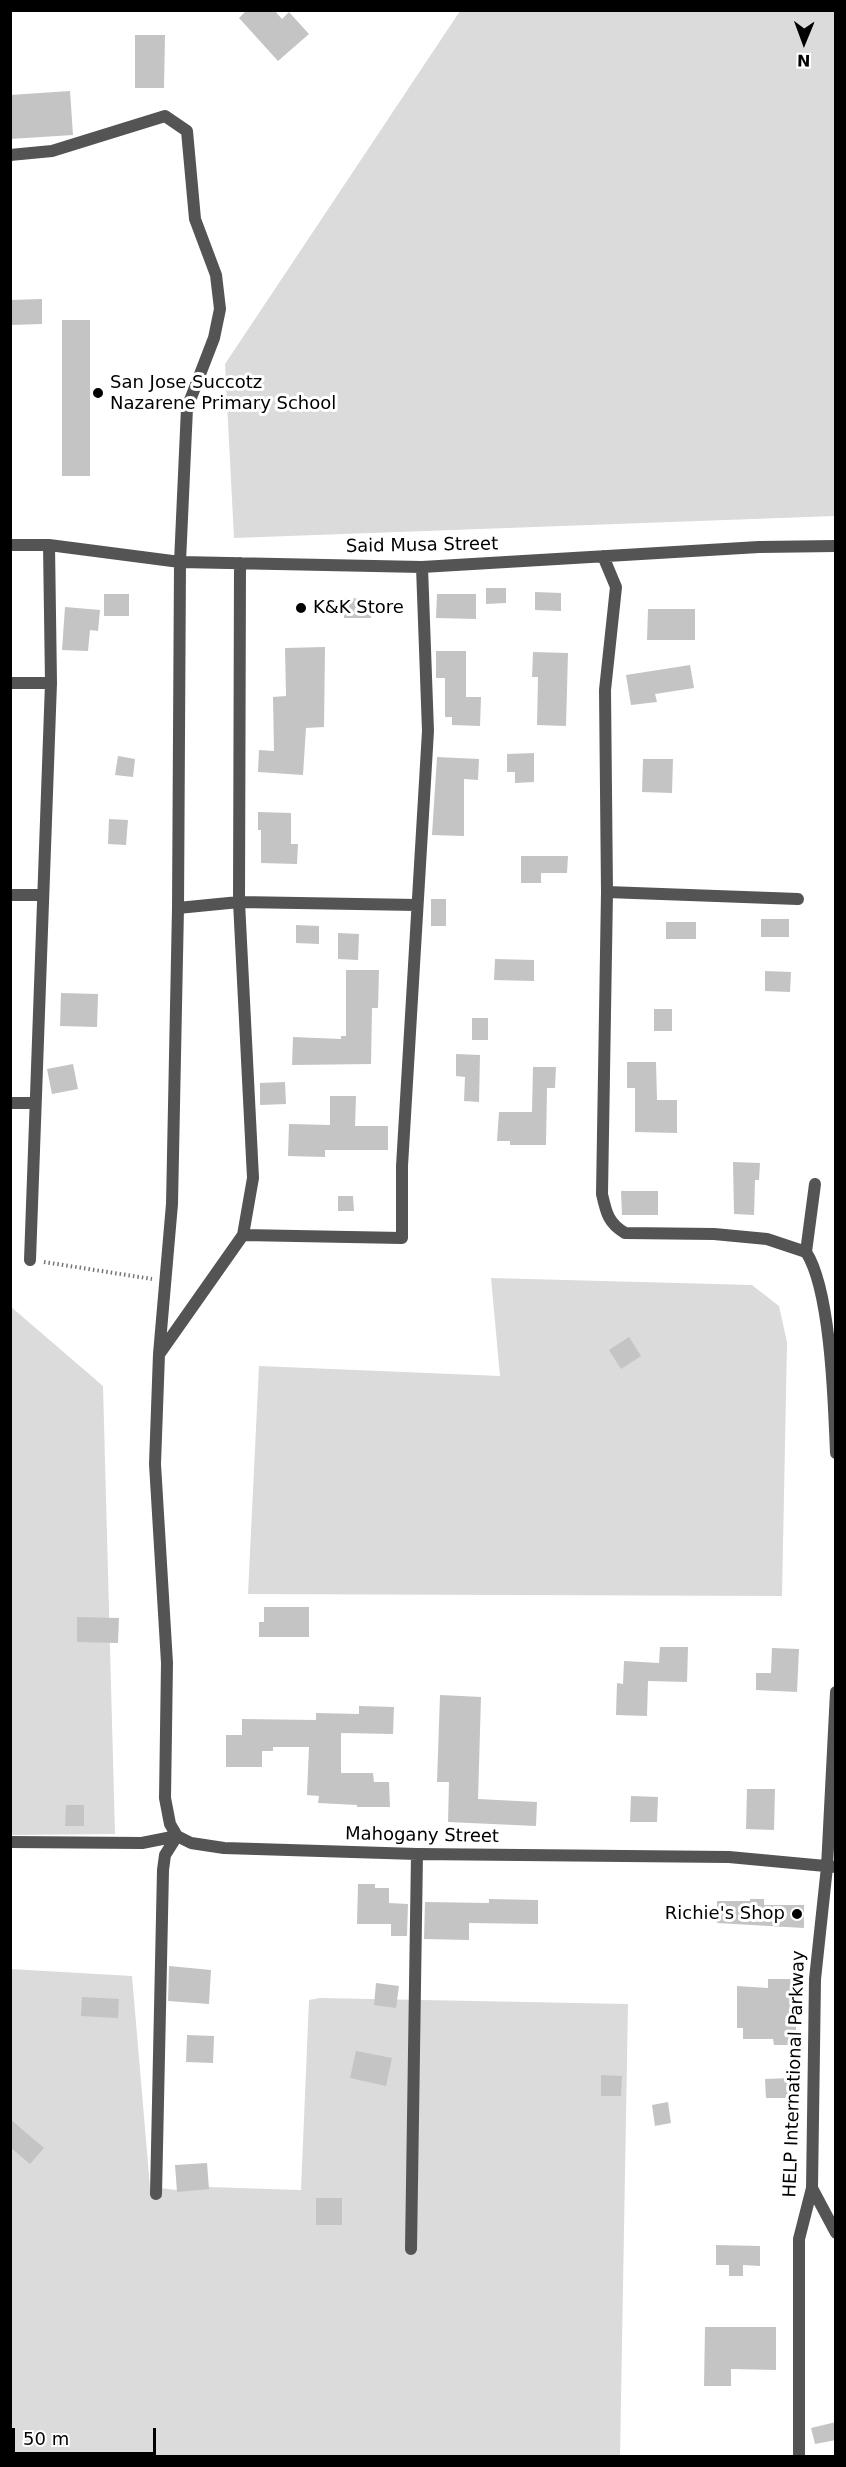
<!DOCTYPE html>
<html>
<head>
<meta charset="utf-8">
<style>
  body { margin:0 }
  #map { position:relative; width:846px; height:2467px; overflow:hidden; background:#fff; font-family:"DejaVu Sans",sans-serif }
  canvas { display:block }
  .frame { position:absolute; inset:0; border:12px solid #000; pointer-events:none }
  .north { position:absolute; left:774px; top:12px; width:60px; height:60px; -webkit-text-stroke:4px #fff; paint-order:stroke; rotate:181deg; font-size:16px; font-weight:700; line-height:24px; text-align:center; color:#000 }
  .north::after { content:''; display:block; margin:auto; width:21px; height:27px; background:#000; clip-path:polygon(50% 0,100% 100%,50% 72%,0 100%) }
  .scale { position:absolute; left:12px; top:2428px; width:144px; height:27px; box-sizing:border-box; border:3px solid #000; border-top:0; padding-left:8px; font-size:18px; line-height:21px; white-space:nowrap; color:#000; -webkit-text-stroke:4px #fff; paint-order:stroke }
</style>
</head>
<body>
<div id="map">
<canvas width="846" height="2467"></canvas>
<div class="frame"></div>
<div class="north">N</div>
<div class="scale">50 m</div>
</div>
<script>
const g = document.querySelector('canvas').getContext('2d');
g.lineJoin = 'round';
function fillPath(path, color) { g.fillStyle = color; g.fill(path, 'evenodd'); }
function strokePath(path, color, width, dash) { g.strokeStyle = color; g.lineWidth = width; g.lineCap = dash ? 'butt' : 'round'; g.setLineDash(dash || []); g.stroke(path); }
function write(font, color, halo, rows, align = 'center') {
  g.font = font + ' "DejaVu Sans",sans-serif'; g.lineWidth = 6; g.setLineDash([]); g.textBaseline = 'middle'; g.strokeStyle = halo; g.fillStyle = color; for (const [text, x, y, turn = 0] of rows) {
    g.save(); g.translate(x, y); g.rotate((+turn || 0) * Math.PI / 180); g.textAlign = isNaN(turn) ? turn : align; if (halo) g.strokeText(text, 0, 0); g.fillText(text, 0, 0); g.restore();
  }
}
fillPath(new Path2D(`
  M460,11H835V516L234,538L225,364Z
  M491,1278L752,1285L779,1306L787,1342L782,1596L248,1594L259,1366L500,1376Z
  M10,1306L103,1386L115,1834L11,1835Z
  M10,1969L132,1976L150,2187L177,2190L209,2187L301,2190L309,2000L320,1998L628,2004L620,2456H11Z`), '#dbdbdb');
fillPath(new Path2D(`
  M247,10H274L282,19L289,12L309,34L278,61L239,18Z
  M135,35H165L164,88H135Z
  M70,91L73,135L10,139V95Z
  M42,299V324L10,325V300Z
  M62,320H90V476H62Z
  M486,588H506V603L486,604Z
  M535,592L561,593V611L535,610Z
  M104,594H129V616H104Z
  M437,594H476V619L436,618Z
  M344,598L371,599V618H344Z
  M65,607L100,610L98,631L90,630L88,651L62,650Z
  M648,609H695V640H647Z
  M325,647L324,727L306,728L303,775L258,772L259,750L274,751L273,697L286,696L285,648Z
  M436,651H466V697H481L480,726L452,725V717H445V678H436Z
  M533,652L568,653L566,726L537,725L538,677H532Z
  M690,665L694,688L655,694L657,702L631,705L626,675Z
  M534,753V782L515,783V772H507V754Z
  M118,756L135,759L133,777L115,775Z
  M437,757L479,759L478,780L464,779V836L432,835Z
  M643,759H673L672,793L642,792Z
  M258,812L291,813V844H298L297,864L261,863V830H258Z
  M109,819L128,820L126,845L108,844Z
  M521,856H568L567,873H541V883H521Z
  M431,899H446V926H431Z
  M761,919H789V937H761Z
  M666,922H696V939H666Z
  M296,925L319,926V944L296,943Z
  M338,933L359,934L358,960L338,959Z
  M495,959L534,960V981L494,980Z
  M346,970H379L378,1008H372L371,1064L292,1065L293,1037L341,1039V1036H346Z
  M765,971L791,972L790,992L765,991Z
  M61,993L98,994L97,1027L60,1026Z
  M654,1009H672V1031H654Z
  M472,1018H488V1040H472Z
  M456,1054L480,1055L479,1102L464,1101L465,1077L456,1076Z
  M627,1062H656L657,1100H677V1133L635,1132V1088H627Z
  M73,1064L78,1089L52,1094L47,1069Z
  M533,1067H556L555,1088H547L546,1145H510V1141H497L499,1112H532Z
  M285,1082L286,1104L260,1105V1083Z
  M330,1096H356L355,1126H388V1150H325V1157L288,1156L289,1124L330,1125Z
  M733,1162L760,1163L759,1180H755L754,1215L734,1214Z
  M621,1191H658V1215H622Z
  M338,1196H353L354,1211H338Z
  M629,1337L641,1356L621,1369L609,1350Z
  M264,1607H309V1637H259V1622H264Z
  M77,1617L119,1618L118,1643L77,1642Z
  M660,1647H688L687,1682L648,1681L647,1716L616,1715L617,1683L623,1684L624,1661L659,1663Z
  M772,1648L799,1649L797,1692L756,1690V1673H771Z
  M440,1695L481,1697L478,1799L537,1802L536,1826L448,1822L449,1782H437Z
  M359,1706L394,1707L393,1734L341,1733V1773H373L374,1782H389L390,1807H357V1805L318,1803L319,1796L307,1795L309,1747H273V1751H262V1767H226V1735H242V1719L316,1720V1713L359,1714Z
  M747,1789H775L774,1830L746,1829Z
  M631,1796L658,1797L657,1822H630Z
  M66,1805H84V1826H65Z
  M358,1884H375V1888H389V1903L408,1904L407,1936H391V1924H357Z
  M489,1899L538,1900V1924L469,1923V1940L424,1939L425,1902L489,1903Z
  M750,1899H764V1905H804V1928L717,1923V1901H750Z
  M169,1966L211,1970L209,2004L168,2001Z
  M768,1979H796V2045H774L773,2039H743V2028H737V1986L768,1988Z
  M376,1983L399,1986L396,2008L374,2005Z
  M82,1997L119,1999L118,2018L81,2016Z
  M187,2035L214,2036L213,2063L186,2062Z
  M356,2051L392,2058L386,2086L350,2078Z
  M601,2075L622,2076L621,2096H601Z
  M791,2078L792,2098H766L765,2079Z
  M668,2102L671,2123L655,2126L652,2105Z
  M10,2119L44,2148L30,2164L10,2147Z
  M207,2163L209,2189L177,2192L175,2165Z
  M316,2198H342V2225H316Z
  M716,2245L760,2246V2266L743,2265V2276H729V2265H716Z
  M705,2327H776V2370L731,2369V2386H704Z
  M836,2422V2440L815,2444L811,2428Z`), '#c4c4c4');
strokePath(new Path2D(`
  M44,1262L152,1279`), '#767676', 4, [1.5, 3]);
strokePath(new Path2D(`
  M10,155L52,151L165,116L187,131L195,219L216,275L220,309L214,338L187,408L180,562L178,908L172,1204L159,1354L155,1464L167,1663L165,1798L170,1824L177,1836
  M10,545H49L180,562L422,567L759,547L836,546
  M603,556L616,587L605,690L607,892L602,1194C606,1212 608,1223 625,1233L714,1234L767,1239L806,1252
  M10,683H51
  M607,892L798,899
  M10,895H42
  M178,908L239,902L417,905
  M10,1103H34
  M815,1184L806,1252C831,1290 834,1405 836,1453
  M243,1235L402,1238V1166L428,731L422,567
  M30,1260L51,683L49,545
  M160,1353L243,1235L253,1178L239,902L240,563
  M10,1842L142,1843L177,1836L191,1843L224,1848L417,1854L729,1857L836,1867
  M812,2188L836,2233
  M156,2194L163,1870L165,1855L177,1836
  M411,2249L417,1854
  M799,2456V2239L812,2188L815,1979L827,1867L836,1692`), '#545454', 12);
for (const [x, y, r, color] of [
  [98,393,6,"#000"],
  [301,608,6,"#000"],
  [797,1914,6,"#000"]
]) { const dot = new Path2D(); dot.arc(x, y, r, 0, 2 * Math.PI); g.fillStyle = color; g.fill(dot); strokePath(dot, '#fff', 2); }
write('18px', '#000', '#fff', [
  ["San Jose Succotz",110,383],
  ["Nazarene Primary School",110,404],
  ["K&K Store",313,608],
  ["Richie's Shop",785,1914,"right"]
], 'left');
write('18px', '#000', '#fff', [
  ["Said Musa Street",422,546,-1],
  ["Mahogany Street",422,1836,1],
  ["HELP International Parkway",795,2074,-88]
]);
</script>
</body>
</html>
